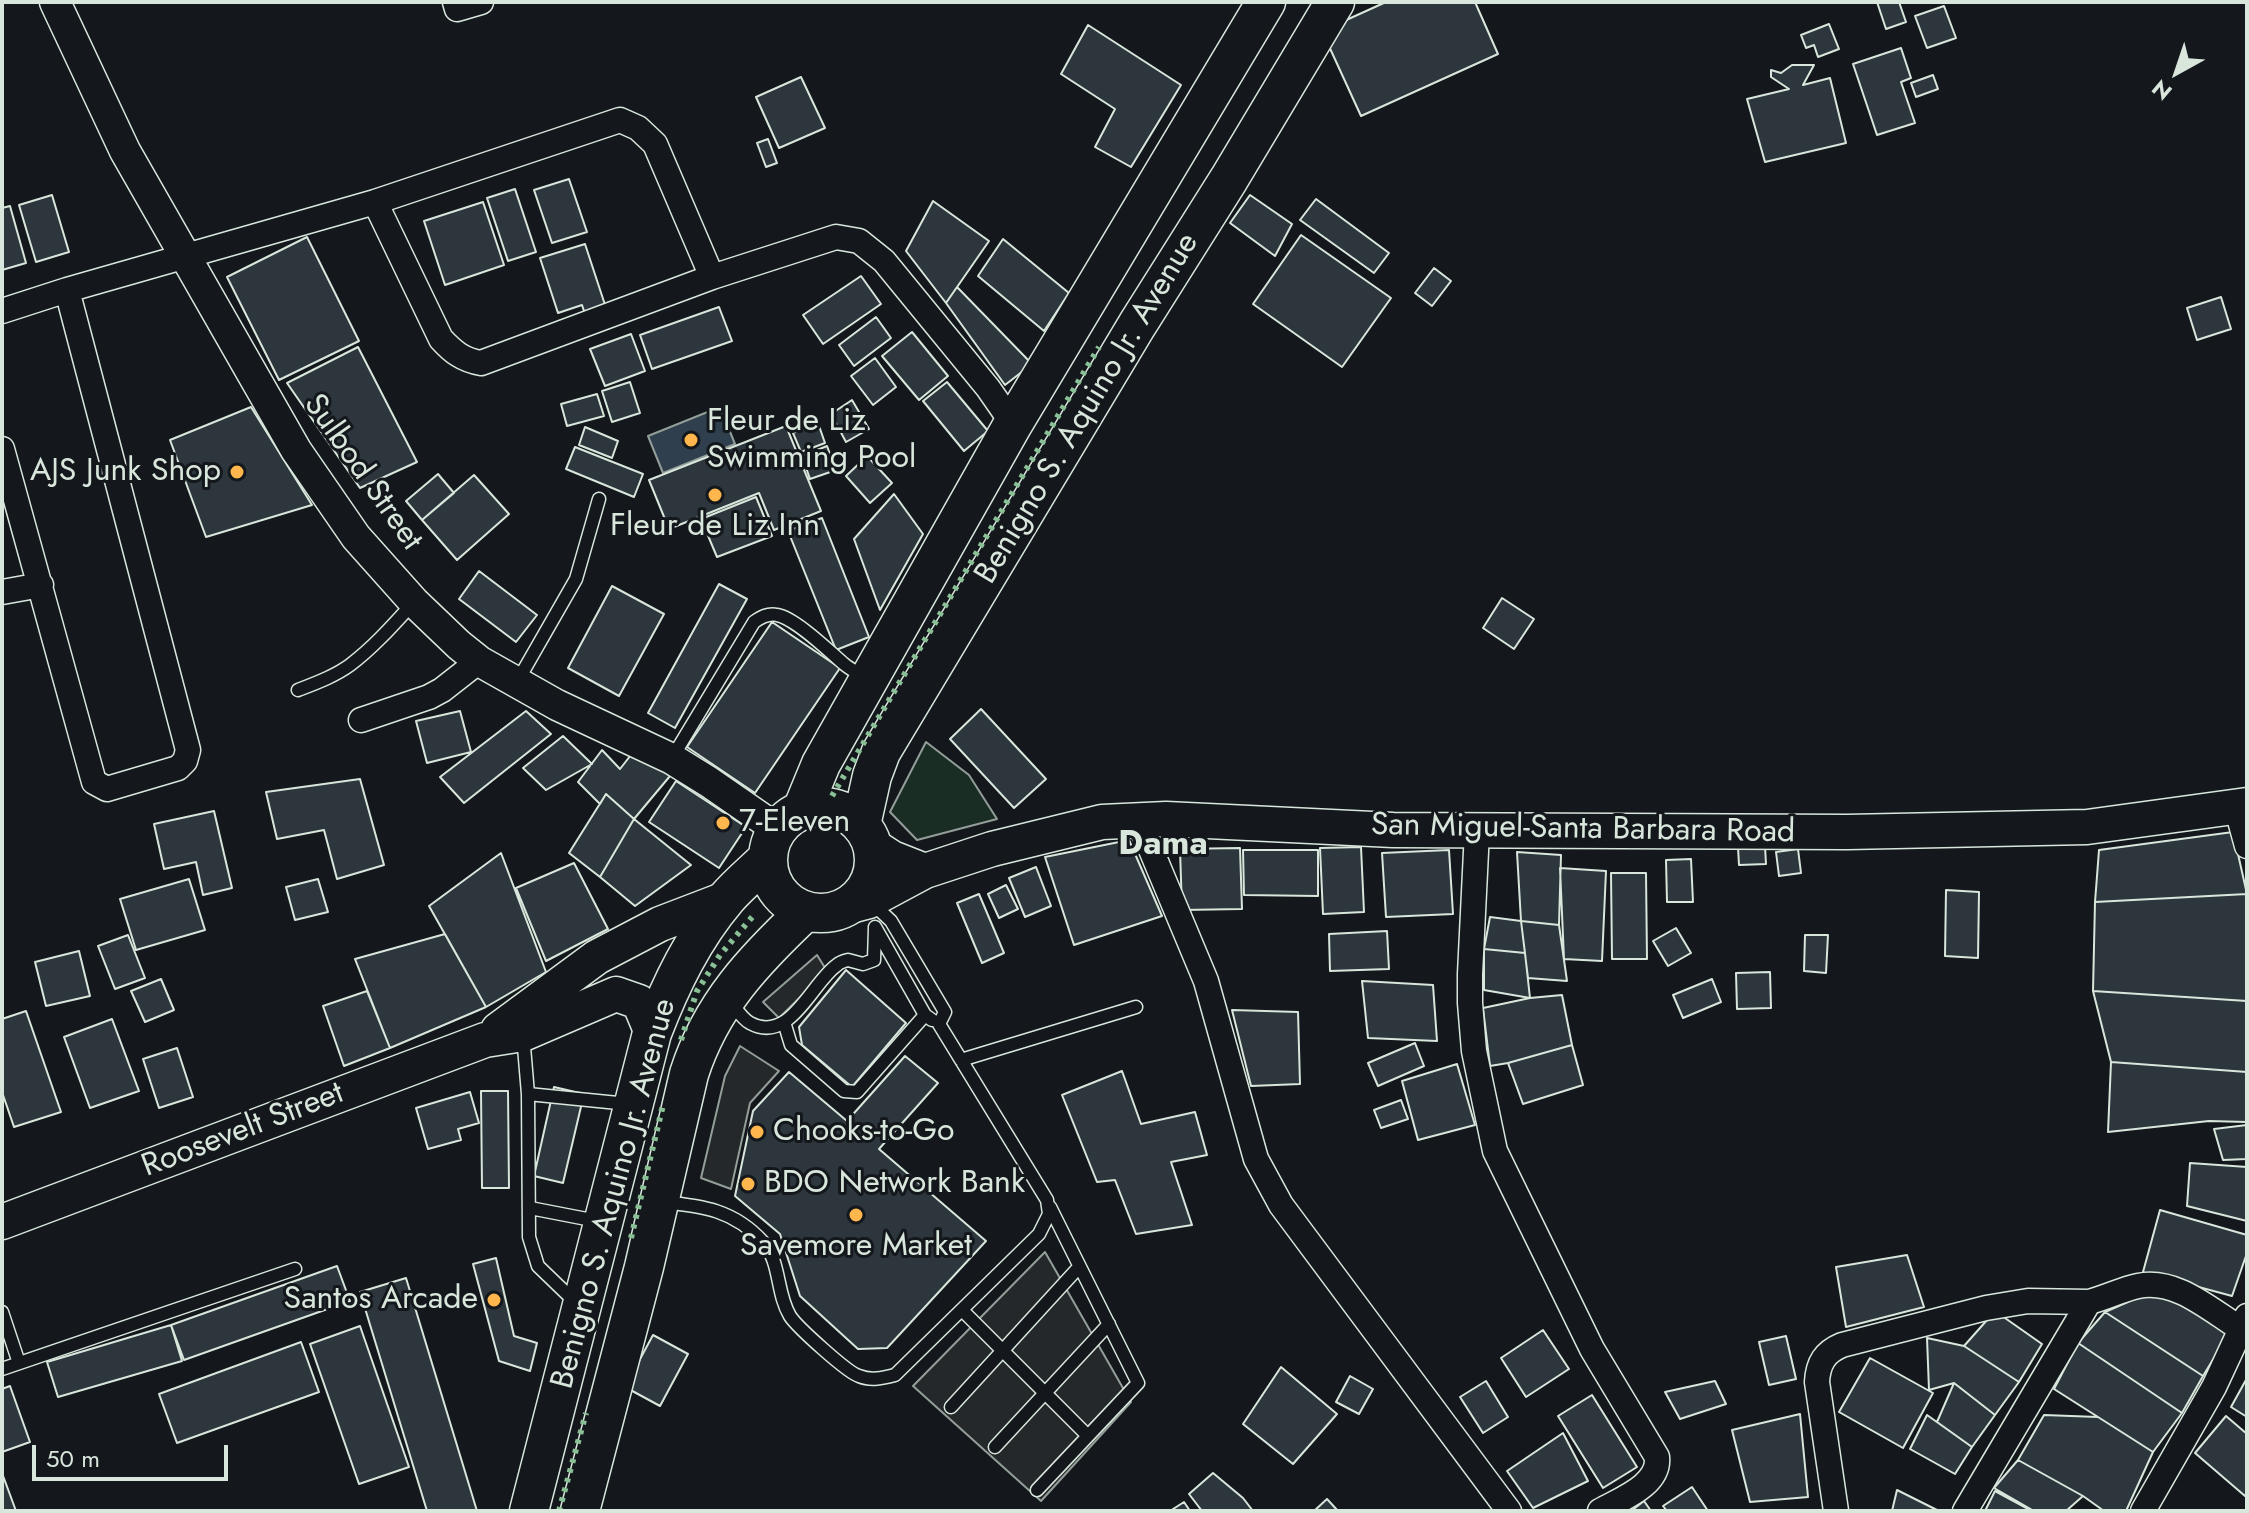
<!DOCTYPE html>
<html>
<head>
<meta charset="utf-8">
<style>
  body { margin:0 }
  #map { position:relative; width:2249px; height:1513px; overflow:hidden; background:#14181c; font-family:Jost,sans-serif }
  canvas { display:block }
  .frame { position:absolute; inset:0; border:4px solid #d8e6dc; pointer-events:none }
  .north { position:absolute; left:2137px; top:32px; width:80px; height:80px; -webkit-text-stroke:6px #14181c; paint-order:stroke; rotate:220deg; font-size:22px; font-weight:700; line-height:32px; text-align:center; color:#d8e6dc }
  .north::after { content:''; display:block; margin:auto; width:28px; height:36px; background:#d8e6dc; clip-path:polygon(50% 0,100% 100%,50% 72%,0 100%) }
  .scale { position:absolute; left:32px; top:1445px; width:196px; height:36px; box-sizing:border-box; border:4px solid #d8e6dc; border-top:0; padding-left:10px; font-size:24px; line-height:28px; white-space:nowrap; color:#d8e6dc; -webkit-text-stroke:6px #14181c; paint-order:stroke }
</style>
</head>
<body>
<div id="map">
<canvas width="2249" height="1513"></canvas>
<div class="frame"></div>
<div class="north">N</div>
<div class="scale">50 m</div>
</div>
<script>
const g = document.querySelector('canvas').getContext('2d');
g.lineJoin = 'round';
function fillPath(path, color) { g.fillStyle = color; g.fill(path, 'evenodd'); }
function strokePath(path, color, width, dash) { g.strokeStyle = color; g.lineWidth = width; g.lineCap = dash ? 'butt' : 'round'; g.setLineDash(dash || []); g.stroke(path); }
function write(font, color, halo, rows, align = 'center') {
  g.font = font + ' Jost,sans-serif'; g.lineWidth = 6; g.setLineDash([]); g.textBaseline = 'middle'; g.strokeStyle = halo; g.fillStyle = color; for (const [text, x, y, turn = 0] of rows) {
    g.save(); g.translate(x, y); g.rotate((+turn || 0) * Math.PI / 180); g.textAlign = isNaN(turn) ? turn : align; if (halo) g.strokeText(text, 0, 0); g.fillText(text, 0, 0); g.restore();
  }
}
const green = new Path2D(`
  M926,742L969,775L997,819L917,840L890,812Z`);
fillPath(green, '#1a2d24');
strokePath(green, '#939e99', 2);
const parking = new Path2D(`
  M817,955L827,971L779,1018L763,1002Z
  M740,1046L779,1071L750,1103L731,1189L701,1178L725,1076Z
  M1045,1252L1131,1402L1041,1501L913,1386Z`);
fillPath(parking, '#24282b');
strokePath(parking, '#939e99', 2);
const water = new Path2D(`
  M720,407L735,444L663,473L648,436Z`);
fillPath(water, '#2f3f4d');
strokePath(water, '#939e99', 2);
const building = new Path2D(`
  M1386,2H1475L1498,54L1361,116L1322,31Z
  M1877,2H1899L1906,22L1886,29Z
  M1944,6L1956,38L1927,48L1915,16Z
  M1829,24L1839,49L1818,57L1814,45L1806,48L1801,35Z
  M1088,25L1181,85L1131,167L1095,147L1115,109L1061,74Z
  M1901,48L1911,78L1901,82L1915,123L1877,135L1853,64Z
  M1792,65H1814L1803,85L1830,78L1846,143L1765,162L1747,99L1789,89L1771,77V70L1781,73Z
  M1933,75L1938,89L1916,97L1911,83Z
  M801,77L825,128L779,148L756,97Z
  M768,139L777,163L766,167L757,143Z
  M569,179L587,232L552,243L534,190Z
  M515,189L536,252L508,261L487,198Z
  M52,195L69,252L36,262L19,205Z
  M1250,195L1292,224L1275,256L1230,223Z
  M1316,199L1389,253L1374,273L1300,220Z
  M933,201L989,241L946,303L906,251Z
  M483,202L504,265L445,285L424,221Z
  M10,206L26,263L2,270V208Z
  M1301,235L1391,298L1342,367L1253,304Z
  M307,237L359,341L279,380L227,277Z
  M1003,239L1069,293L1044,331L978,276Z
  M585,244L608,314L587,320L582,305L558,313L540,258Z
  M1434,268L1451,281L1432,306L1415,293Z
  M861,276L881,304L823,344L803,315Z
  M957,287L1032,364L1005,385L946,303Z
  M2221,297L2231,329L2197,340L2187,308Z
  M719,307L732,341L652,369L640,335Z
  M876,317L891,338L854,366L839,345Z
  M912,332L948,376L919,400L882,356Z
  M631,334L645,371L605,386L590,349Z
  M358,347L417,462L360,488L287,383Z
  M875,358L896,387L873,405L851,376Z
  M630,382L640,413L612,422L602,391Z
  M947,382L988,431L964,451L923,401Z
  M597,394L604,416L567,426L561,404Z
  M852,400L869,429L846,442L831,414Z
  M251,407L312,505L206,537L170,440Z
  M818,423L825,443L801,452L793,433Z
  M786,426L821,511L774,530L759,493L669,529L649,480Z
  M585,427L618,441L612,458L579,445Z
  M827,446L836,470L810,479L802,456Z
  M575,447L643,474L634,497L566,469Z
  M867,456L892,483L870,503L846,476Z
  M438,474L454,493L422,520L406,501Z
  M474,475L509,514L457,560L422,520Z
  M894,494L923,534L880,610L854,539Z
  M756,497L772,536L717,557L701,519Z
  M822,518L869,637L836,650L788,531Z
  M479,571L537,615L516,642L459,599Z
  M719,584L747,599L675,728L648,713Z
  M612,586L664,614L619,696L568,668Z
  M1502,598L1534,619L1514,649L1483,628Z
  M772,622L840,668L755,793L687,747Z
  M981,709L1046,779L1014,808L950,739Z
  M460,711L471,752L427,763L416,721Z
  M526,711L551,734L464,803L440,777Z
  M563,736L592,764L546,790L523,768Z
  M602,750L620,769L634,751L670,776L634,819L606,794L600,804L578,782Z
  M360,779L384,865L337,879L324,830L277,839L266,792Z
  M676,781L746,827L719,868L649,822Z
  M606,794L634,819L600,877L569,853Z
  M214,811L232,888L203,895L196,862L164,869L154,824Z
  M634,819L691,865L635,906L600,877Z
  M2233,832L2247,894L2095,902L2099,850Z
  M1129,840L1162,916L1074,945L1045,857Z
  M1765,846L1766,864L1739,865L1738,847Z
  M1361,847L1364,912L1323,914L1320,848Z
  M1240,848L1242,909L1182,910L1180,849Z
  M1798,849L1801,873L1779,876L1776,852Z
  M1243,850H1318V896L1244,895Z
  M1449,850L1453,914L1386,917L1382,853Z
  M1517,852L1561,855L1559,925L1521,921Z
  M501,853L546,972L486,1007L429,906Z
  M1691,859L1693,902H1667L1666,860Z
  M574,863L608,929L546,961L516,888Z
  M1036,867L1051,906L1025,917L1009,878Z
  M1560,868L1606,871L1602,961L1564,959Z
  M1611,873H1646L1647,959H1612Z
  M189,879L205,930L136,950L120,899Z
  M318,879L328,912L295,920L286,887Z
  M1006,885L1018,909L999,918L988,894Z
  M1946,890L1979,892L1978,958L1945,956Z
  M979,894L1004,953L982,963L957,903Z
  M2247,894V1001L2093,991L2095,902Z
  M1490,917L1521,921L1525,953L1484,949Z
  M1521,921L1559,925L1567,981L1528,978Z
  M1676,928L1691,953L1668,966L1653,941Z
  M1387,931L1389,969L1330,971L1329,934Z
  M445,934L486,1007L390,1048L355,959Z
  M128,935L145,978L115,989L98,946Z
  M1805,935H1828L1826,973L1804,971Z
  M1484,949L1525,953L1530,998L1484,990Z
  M79,951L90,996L46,1006L35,962Z
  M846,970L906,1023L852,1087L802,1045L799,1027Z
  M1770,972L1771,1008L1737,1009L1736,973Z
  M161,979L174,1010L145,1022L131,991Z
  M1712,979L1721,1002L1683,1018L1673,995Z
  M1362,981L1433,985L1437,1041L1368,1038Z
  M367,991L390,1048L344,1066L323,1006Z
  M2093,991L2247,1001V1072L2111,1062Z
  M1562,995L1572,1045L1508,1063L1490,1066L1483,1008L1530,998Z
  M1232,1010L1298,1012L1300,1084L1251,1086Z
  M26,1011L61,1112L14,1127L2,1092V1019Z
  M112,1019L139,1091L90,1108L64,1037Z
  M1415,1043L1424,1066L1378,1086L1368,1063Z
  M1572,1045L1583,1085L1523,1104L1508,1063Z
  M177,1048L193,1097L159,1108L143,1059Z
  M905,1056L938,1083L879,1149L986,1241L887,1348L858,1349L800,1296L780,1234L735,1196L753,1111L789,1072L847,1121Z
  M2111,1062L2247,1072V1122L2209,1121L2108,1132Z
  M1457,1064L1475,1125L1418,1140L1402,1081Z
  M1122,1071L1141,1124L1195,1112L1207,1155L1171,1162L1192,1225L1136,1234L1115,1180L1097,1182L1062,1095Z
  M554,1087L584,1094L563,1183L534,1176Z
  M481,1091H508L509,1188H482Z
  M470,1092L479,1123L458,1129L461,1140L428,1149L416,1108Z
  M1401,1100L1408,1119L1381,1128L1374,1110Z
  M2247,1125V1159L2223,1160L2214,1129Z
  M2190,1163L2247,1167V1221L2187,1206Z
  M2160,1210L2247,1235V1253L2232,1296L2143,1272Z
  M1907,1255L1924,1307L1846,1327L1836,1267Z
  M496,1258L514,1336L537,1343L530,1371L499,1361L473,1264Z
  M337,1266L350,1301L184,1360L171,1325Z
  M406,1278L477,1511H427L360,1292Z
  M2162,1287L2228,1335L2203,1376L2105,1312Z
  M1995,1311L2042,1344L2019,1382L1964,1346Z
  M2105,1312L2203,1376L2182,1413L2078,1343Z
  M171,1325L182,1361L58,1397L47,1362Z
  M360,1326L409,1467L359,1484L310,1344Z
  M1543,1330L1569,1369L1526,1397L1501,1358Z
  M653,1335L688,1354L660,1406L625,1387Z
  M1786,1336L1796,1379L1769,1385L1759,1342Z
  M1927,1338L1964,1346L2019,1382L1995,1415L1954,1383L1929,1390Z
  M301,1342L319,1392L177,1443L159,1394Z
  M2078,1343L2182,1413L2153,1452L2054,1389Z
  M1870,1358L1933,1393L1903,1448L1839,1412Z
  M1281,1367L1337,1414L1293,1464L1243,1424Z
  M1350,1376L1373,1389L1359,1414L1336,1402Z
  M2247,1378V1417L2231,1407Z
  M1486,1381L1508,1417L1483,1433L1460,1397Z
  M1715,1381L1726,1404L1680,1419L1665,1392Z
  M1954,1383L1995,1415L1972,1447L1937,1422Z
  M10,1386L30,1442L2,1452V1389Z
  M1592,1395L1637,1467L1603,1488L1558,1416Z
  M1800,1414L1808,1497L1750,1502L1732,1430Z
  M1927,1415L1972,1447L1955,1474L1910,1449Z
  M2044,1415L2098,1417L2153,1452L2126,1511H2104L2083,1496L2018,1460Z
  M2226,1416L2247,1434V1492L2245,1496L2195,1453Z
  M1563,1433L1588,1481L1533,1508L1507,1471Z
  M2018,1460L2083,1496L2066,1511H2034L1994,1488Z
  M2,1473L16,1511H2Z
  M1213,1473L1243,1498L1253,1511H1202L1189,1494Z
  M1692,1487L1708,1511H1667L1663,1506Z
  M1897,1490L1939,1511H1892Z
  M1995,1491L2032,1511H1985Z
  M1327,1499L1338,1511H1314Z
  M1644,1501L1651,1511H1631Z
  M1184,1502L1190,1511H1170Z`);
fillPath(building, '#2c363c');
strokePath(building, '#d8e6dc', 2);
const service = new Path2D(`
  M517,682L576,579L599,499
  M298,690C316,683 335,676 350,665C374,647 394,624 414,602
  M672,758L754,622C761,617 768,613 777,615C795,618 829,651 844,664C850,669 858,673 865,678
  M875,927L925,1015L932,1020
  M729,1000C735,1007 742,1019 750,1023C790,1045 812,982 837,965C840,962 844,961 848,960L863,964L874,960L875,928
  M784,1022L791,1045L844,1091L857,1092L925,1015
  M523,1035L528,1094L529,1237L538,1266L567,1294L578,1300
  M961,1060L1136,1007
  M528,1094L628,1104
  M663,1202C703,1206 734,1210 763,1242C781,1262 776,1293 790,1316C797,1327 848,1373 859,1376C871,1381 883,1378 895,1375L1039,1234L1049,1214L1047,1200L939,1024L945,1012L891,921L872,903
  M530,1208L597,1221
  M962,1310L1087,1435
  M2,1312L19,1363
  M2,1369L295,1269
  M951,1407L1079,1267
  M995,1447L1109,1324
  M1037,1490L1138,1383L1050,1207`);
const minor = new Path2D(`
  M455,2L457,9L481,2
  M375,202L441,339C453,352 463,360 481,363L712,277L836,237L859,241L884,261L988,388L1013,424
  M2,311L67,290L375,202L620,120L638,128L655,144L712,277
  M2,449L94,782L107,789L178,768L185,761L188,750L67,290
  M2,592L41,585
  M361,720L429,697L442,690L479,661
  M2236,806L2247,846
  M1139,821L1206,981L1256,1159L1281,1205L1509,1511
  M1477,831L1470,974V1003L1474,1051L1495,1151L1592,1349L1657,1457C1660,1485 1621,1499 1600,1511
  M1836,1511L1817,1382C1818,1363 1825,1352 1842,1345L1986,1308L2028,1301L2089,1302
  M1965,1511L2089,1302C2105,1298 2123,1289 2138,1286C2176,1278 2210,1310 2241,1329
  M2143,1511L2214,1387L2247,1316`);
const tertiary = new Path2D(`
  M55,2L125,151L296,450L356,537L414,602L459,645L479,661L557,705L672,759L709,782L777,829`);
const secondary = new Path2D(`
  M872,845L892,858L925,871
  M846,907L869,901L925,871L992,849L1102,822L1166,819L1393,830L1847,832L2087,827L2247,805
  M498,1030L597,957L660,924L728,898
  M2,1222L485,1040L523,1034L616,994L639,1002L652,1033`);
const primary = new Path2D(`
  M768 860a53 53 0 1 1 106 0a53 53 0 1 1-106 0Z
  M802,810L821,764L1013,424L1266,2
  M861,825L872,776L881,752L1137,325L1229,179L1335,2
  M529,1511L652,1033C671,984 693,938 727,898C739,884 754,872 767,859
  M580,1511L644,1267L689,1074C711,1005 754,960 806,911`);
strokePath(service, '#d8e6dc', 15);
strokePath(minor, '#d8e6dc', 27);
strokePath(tertiary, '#d8e6dc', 33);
strokePath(secondary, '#d8e6dc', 37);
strokePath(primary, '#d8e6dc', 41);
strokePath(service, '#14181c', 12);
strokePath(minor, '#14181c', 24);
strokePath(tertiary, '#14181c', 30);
strokePath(secondary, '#14181c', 34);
strokePath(primary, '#14181c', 38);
strokePath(new Path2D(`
  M832,796L1099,347
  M681,1040L697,991L720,955L753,916
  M631,1238L663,1105
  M559,1511L586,1413`), '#8ac095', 6, [4, 6]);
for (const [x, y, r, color] of [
  [691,440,8,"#ffb74d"],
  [237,472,8,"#ffb74d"],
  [715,495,8,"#ffb74d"],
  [723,823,8,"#ffb74d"],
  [757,1132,8,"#ffb74d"],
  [748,1184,8,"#ffb74d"],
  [856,1215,8,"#ffb74d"],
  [494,1300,8,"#ffb74d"]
]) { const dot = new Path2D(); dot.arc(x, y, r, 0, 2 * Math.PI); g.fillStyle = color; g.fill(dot); strokePath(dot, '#14181c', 3); }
write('32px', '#d8e6dc', '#14181c', [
  ["Benigno S. Aquino Jr. Avenue",1088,409,-59],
  ["Sulbod Street",362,473,55],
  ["San Miguel-Santa Barbara Road",1583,830,1],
  ["Roosevelt Street",243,1131,-21],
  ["Benigno S. Aquino Jr. Avenue",615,1194,-75]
]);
write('32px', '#d8e6dc', '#14181c', [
  ["Fleur de Liz",707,422],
  ["Swimming Pool",707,459],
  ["AJS Junk Shop",221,472,"right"],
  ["Fleur de Liz Inn",715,527,"center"],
  ["7-Eleven",739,823],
  ["Chooks-to-Go",773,1132],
  ["BDO Network Bank",764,1184],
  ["Savemore Market",856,1247,"center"],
  ["Santos Arcade",478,1300,"right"]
], 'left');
write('bold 34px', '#d8e6dc', '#14181c', [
  ["Dama",1163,846]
]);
</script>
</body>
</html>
